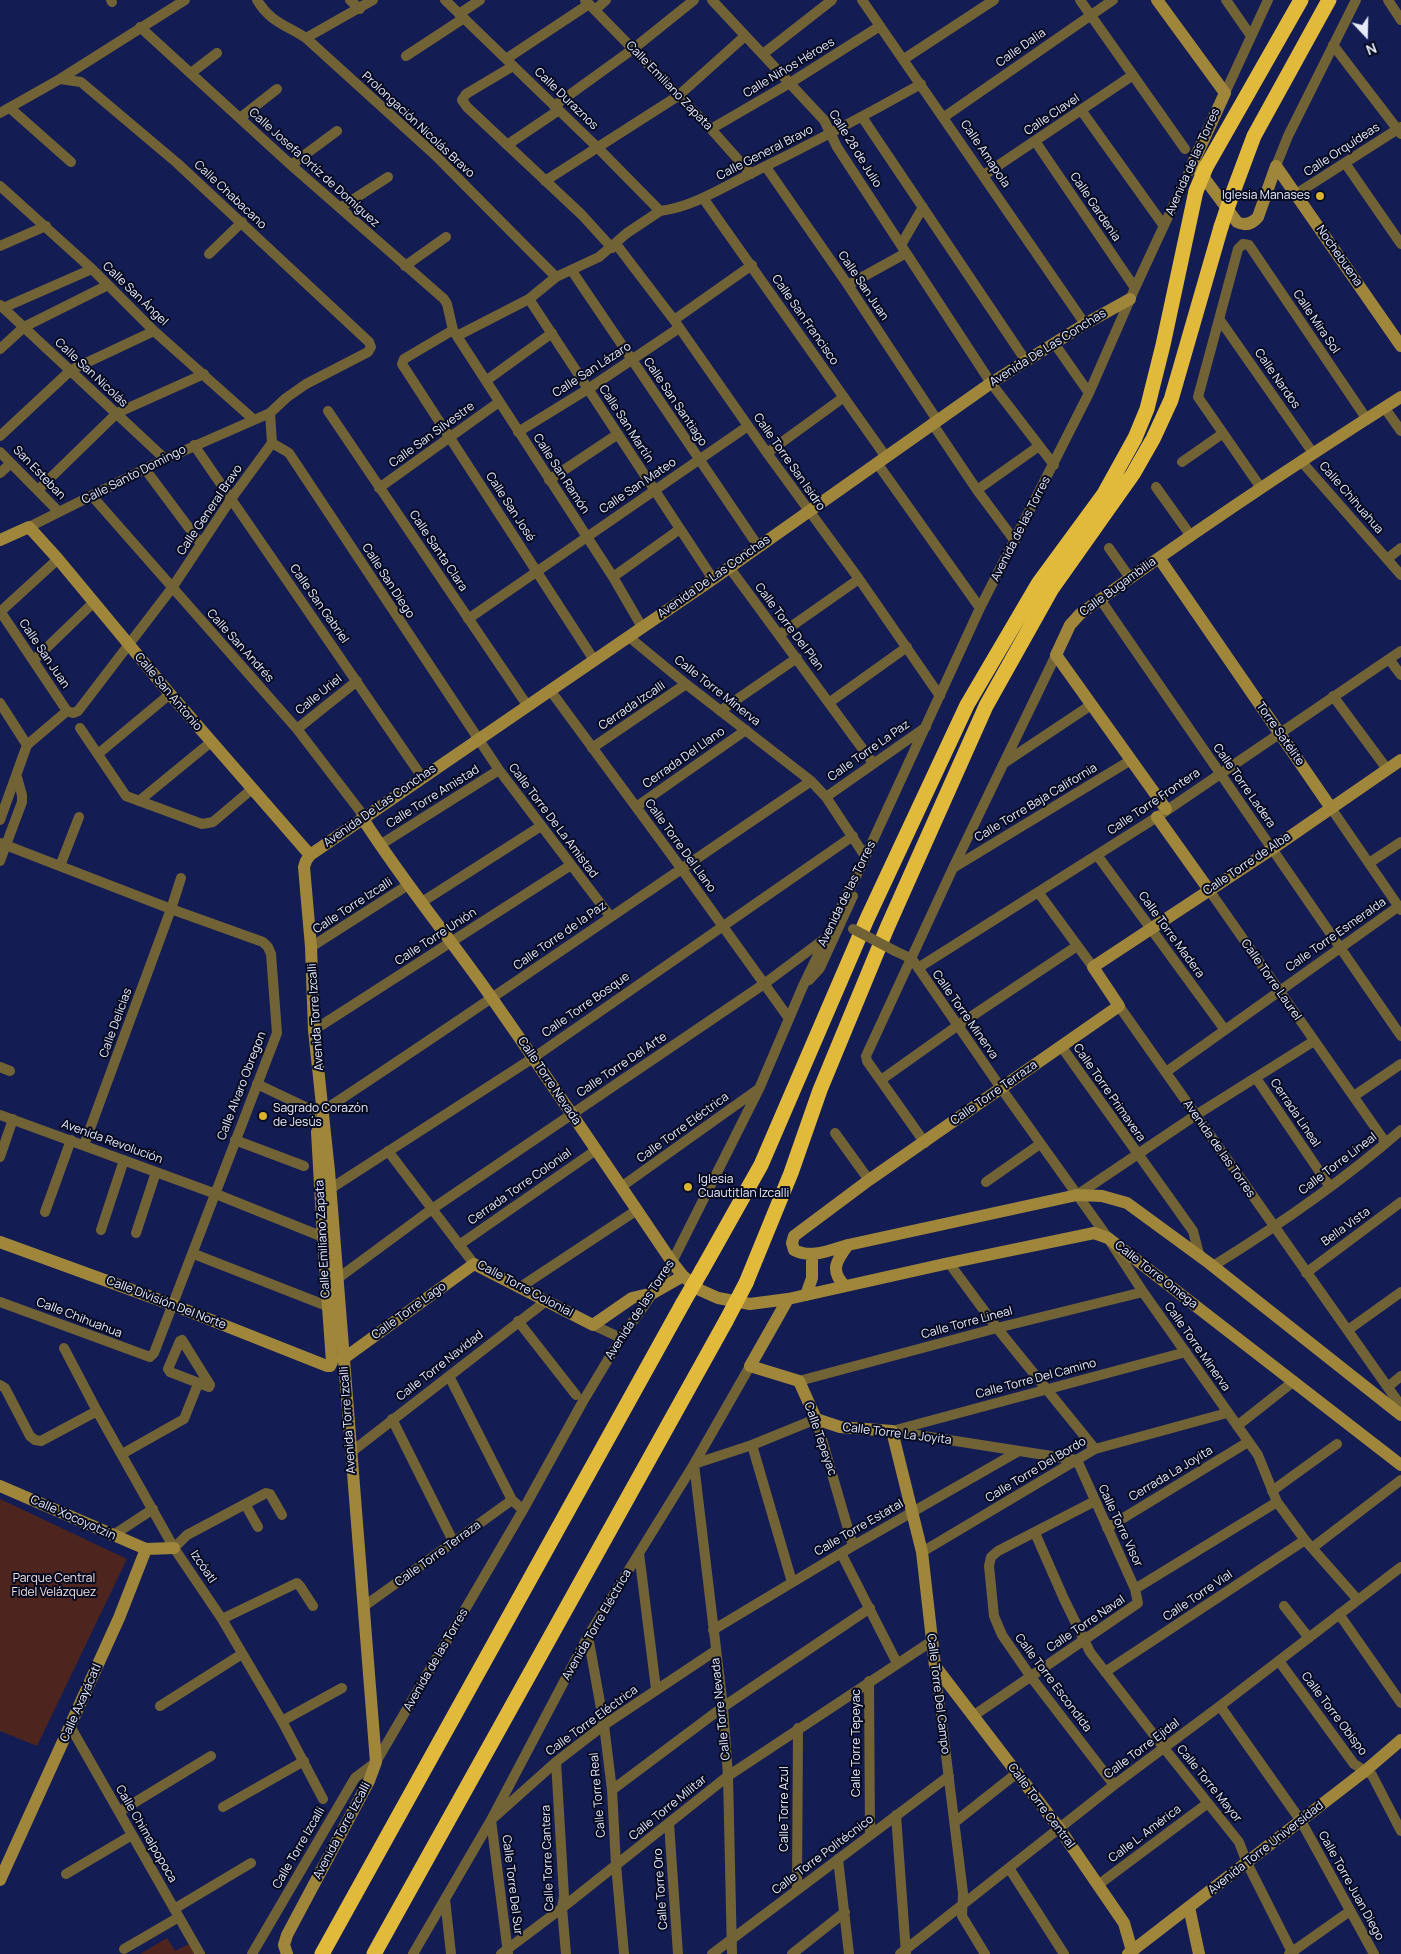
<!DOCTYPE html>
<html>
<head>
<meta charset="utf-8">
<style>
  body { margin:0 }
  #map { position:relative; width:1401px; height:1954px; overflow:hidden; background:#141d53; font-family:Manrope,sans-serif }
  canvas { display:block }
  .north { position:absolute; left:1341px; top:10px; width:50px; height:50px; -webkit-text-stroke:4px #060b22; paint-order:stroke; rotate:159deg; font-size:14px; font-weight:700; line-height:20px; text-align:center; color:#e7ebf9 }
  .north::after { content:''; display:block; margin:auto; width:18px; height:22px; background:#e7ebf9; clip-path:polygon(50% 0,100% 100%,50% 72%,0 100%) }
</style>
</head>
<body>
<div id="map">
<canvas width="1401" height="1954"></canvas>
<div class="north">N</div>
</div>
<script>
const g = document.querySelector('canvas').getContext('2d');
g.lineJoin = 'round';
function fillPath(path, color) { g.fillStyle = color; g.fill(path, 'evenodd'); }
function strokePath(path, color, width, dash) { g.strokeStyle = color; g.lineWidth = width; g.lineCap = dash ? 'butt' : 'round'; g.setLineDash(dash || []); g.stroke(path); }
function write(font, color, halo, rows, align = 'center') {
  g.font = font + ' Manrope,sans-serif'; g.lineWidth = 4; g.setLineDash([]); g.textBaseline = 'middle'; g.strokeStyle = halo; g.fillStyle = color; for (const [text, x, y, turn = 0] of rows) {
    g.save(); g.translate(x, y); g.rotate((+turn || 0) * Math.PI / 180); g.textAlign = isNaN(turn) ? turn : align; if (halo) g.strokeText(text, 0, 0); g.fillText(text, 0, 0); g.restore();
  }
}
fillPath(new Path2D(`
  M0,1499L127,1559L37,1746L0,1731Z
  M167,1938L175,1951L189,1944L195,1954H140Z`), '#4d241e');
strokePath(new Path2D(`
  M111,0L112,2
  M257,0C270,22 286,25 306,38L435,155L556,277
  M350,0L360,9
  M445,0L598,148L660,211C692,207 720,189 748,175C807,146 864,116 921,84
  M585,0L711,129L751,174
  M712,0L824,120L837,147L991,383L1054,465
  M862,0L1085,324
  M1080,0L1185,149
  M1226,0L1251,36
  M1388,0L1401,20
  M595,10L606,0
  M459,14L480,0
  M140,27L291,165L444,299L447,304L453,330L613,577L642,627
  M306,38L373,0
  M1333,45L1401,134
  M763,54L832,0
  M406,56L464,18
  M506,59L589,4
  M904,59L994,0
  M513,66L466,94L462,100L467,107L582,215L612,248
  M191,73L217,53
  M1225,93L1268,0
  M554,106L633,49L694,0
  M10,108L71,162
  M1081,110L1164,226
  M0,113L60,79L185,0
  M862,117L1026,361
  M944,117L1113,0
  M240,118L277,89
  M711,129L790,83L880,26
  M1035,141L1135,288
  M507,145L559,110
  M1345,163L1401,244
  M291,165L337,131
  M1276,166L1288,136L1356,0
  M766,167L848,285L937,420
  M984,175L1133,75
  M545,181L678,96L745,36
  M0,186L92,269L154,331L253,419
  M1296,194L1401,127
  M703,198L886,457
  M340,208L388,177
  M660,211L627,233L599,257L556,277L529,299L713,579
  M616,244L674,320L767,453L859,579L940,696
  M901,245L923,207
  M0,246L46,226
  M209,254L242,222
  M405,266L446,237
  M572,271L758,546
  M848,285L906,253
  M0,305L165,459
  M3,308L92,269
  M674,320L752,265
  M1220,320L1313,453
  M453,330L404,359L402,364L594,660
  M457,336L529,299
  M1054,343L1089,393
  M0,349L24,327L108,285
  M487,380L552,333
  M1384,407L1401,431
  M328,411L527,705
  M932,423L977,490L1015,541
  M518,432L588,389L679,328
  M0,436L71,370L154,331
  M272,443L289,453L499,770L610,916
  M194,445L422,777
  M0,452L59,512
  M767,453L844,397
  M1301,461L1401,575
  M1182,462L1222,434
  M877,463L980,608
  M145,469L201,544
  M0,473L11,463
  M549,480L618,434
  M1156,487L1191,536
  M379,488L499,402
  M1261,488L1198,397L1238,249L1243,244L1249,245L1366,418
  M38,490L117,413L204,374
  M977,490L1039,446
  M92,496L297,729L360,811L363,819
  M29,527L165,459L270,413L286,398L306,384L368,352L371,347L369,342L177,163L81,82L60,79
  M1109,548L1130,578
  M1387,559L1401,548
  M729,567L873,763
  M613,577L680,529
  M1100,599L1401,1036
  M0,611L67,711
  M0,612L58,559
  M468,619L748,426
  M779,635L859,579
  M629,637L686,684L811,781L826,797L865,856
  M1389,659L1401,675
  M34,660L94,602
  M550,690L681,868L788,1017
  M1333,696L1387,769
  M830,702L907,647
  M0,703L27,745
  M720,711L797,658
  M80,728L126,796L202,824L213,822L252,789
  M297,729L357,681
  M592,748L686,684
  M98,754L170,694
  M1004,763L1091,705
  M826,797L926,727
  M139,801L211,742
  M636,807L746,730
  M1331,808L1401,910
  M0,820L27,745L67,711L73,713L78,711L172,588L231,499L272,443L270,413
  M0,843L171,909L263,942L268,947L271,954L277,1033L154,1353L150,1357L0,1302
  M380,845L499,770
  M1097,855L1225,1030
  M0,861L22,802V795L17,777
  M1369,863L1401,842
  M60,866L79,817
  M953,868L1131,760
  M1209,890L1386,1143
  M1038,892L1093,967
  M422,902L541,826
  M311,947L408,885
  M895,951L912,959L1001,1088L1108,1238L1143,1292L1258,1455L1277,1502L1305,1540L1358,1600
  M918,968L1157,817L1401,651
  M809,980L820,968L853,896
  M1119,1006L1401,1406
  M314,1030L571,865
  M1061,1046L1193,1231L1199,1254
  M0,1067L10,1071
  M1166,1072L1399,906
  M1256,1078L1330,1187
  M881,1080L957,1026L1077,946
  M257,1084L316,1112L323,1111C487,1003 648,891 811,781
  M1354,1096L1401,1064
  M0,1115L216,1194L323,1237
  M835,1133L869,1180
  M235,1140L304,1166
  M925,1143L867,1061L866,1056L953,868L1056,655
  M84,1145L171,909L181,878
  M388,1151L474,1264
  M0,1157L13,1119
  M986,1182L1040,1144
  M621,1187L757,1090
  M330,1189L533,1058L853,836
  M1077,1195L1196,1115L1314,1041
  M45,1212L71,1140
  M101,1230L124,1160
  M136,1233L156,1172
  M459,1245L596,1150
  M194,1254L327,1306
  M949,1263L997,1328L1095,1449
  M1213,1266C1279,1225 1343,1181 1401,1130
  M1306,1273L1401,1202
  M337,1279L432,1209L764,984L823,940
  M519,1288L637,1210
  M518,1321L576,1395
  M593,1325L621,1338
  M1348,1330L1401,1292
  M182,1340L210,1385L209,1387L170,1372L168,1369L180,1341Z
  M64,1348L97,1411L174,1548L222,1619L282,1721L323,1799
  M449,1376L512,1500L523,1510
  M799,1381L997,1328L1143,1292
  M0,1385L5,1388L30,1436L35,1440L41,1441L97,1411
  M1389,1386L1401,1376
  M392,1419L454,1543
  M1237,1426L1294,1381
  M892,1431L1186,1352
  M898,1432L1077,1460
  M752,1445L792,1582
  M350,1453L546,1301
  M122,1454L184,1419L198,1384
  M1272,1491L1337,1444
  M1095,1501L998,1551L991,1557L989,1566L994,1616L1002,1635L1031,1677L1114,1785
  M245,1504L258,1527
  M1107,1528L1248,1442
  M1035,1533L1064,1599L1090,1652L1164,1748L1239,1842L1247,1863L1293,1954
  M112,1536L153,1509
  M174,1548L187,1535L266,1493L270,1494L282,1515
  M1312,1548L1401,1480
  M922,1552L1095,1449L1227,1413
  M639,1553L656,1689
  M841,1553L897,1663
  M1135,1589L1277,1502
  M1284,1606L1309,1638
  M363,1607L512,1500
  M1339,1614L1401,1703
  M222,1619L297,1583L300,1586L313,1606
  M713,1630L853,1546L1019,1451
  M588,1636L604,1725L612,1790L616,1865L624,1954
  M1279,1661L1354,1764L1372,1775L1401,1831
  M935,1666L963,1893L962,1916L985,1954
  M1105,1672L1305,1540
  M869,1681L870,1835
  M160,1706L242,1654
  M1220,1706L1301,1821L1374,1954
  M973,1716L1138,1603L1135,1589L1077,1460
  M282,1721L342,1688
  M70,1726L200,1954
  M556,1762L564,1896L562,1908L566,1954
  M612,1790L723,1707L870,1608
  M223,1807L304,1761
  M119,1812L211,1756
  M896,1815L906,1953
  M955,1822L1017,1773
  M669,1823L678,1954
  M838,1859L849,1954
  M1009,1868L1064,1954
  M66,1874L132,1835
  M1098,1885L1208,1803
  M797,1889L798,1728
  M445,1899L451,1954
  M174,1909L251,1863
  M124,1949L179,1917
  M508,1953L491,1820L556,1762L604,1725L715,1651
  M252,1954L355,1778L376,1762L523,1510L582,1403L621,1338L653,1293L672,1262L759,1089L803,986L863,862L980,608L1089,393L1135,288L1193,163
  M413,1954L491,1820L588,1636L694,1464L750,1366
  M501,1954L562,1908L728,1776L932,1641
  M712,1954L949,1776
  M732,1954L728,1776L723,1707L694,1464L752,1445L816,1419L853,1546
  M792,1954L845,1912
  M900,1954L1114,1785L1220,1706L1401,1567
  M1289,1954L1350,1911`), '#726337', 10);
strokePath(new Path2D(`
  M1157,0L1225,93L1193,163L1237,222C1245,226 1252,224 1258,217L1276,166
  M1276,166L1401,346
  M0,540L29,527L58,559L170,694L310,855
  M1159,558L1331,808
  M1401,760L1272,849L1093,967L1119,1006L869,1180L794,1236L792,1243L794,1250C811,1259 830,1250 848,1245L1077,1195L1102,1196L1127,1203L1209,1263L1401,1415
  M1166,809L1056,655L1070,625L1080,614C1185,538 1292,466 1401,397
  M1157,817L1209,890
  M363,819C400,877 444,931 484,987C548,1078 610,1170 672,1262L683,1276L700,1290L718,1298L750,1304L788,1299L949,1263L1094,1233L1108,1238L1401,1465
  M0,1242L173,1305L327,1366H330L332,1362L323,1237L317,1132
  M845,1286C829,1270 837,1260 848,1245
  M806,1295L812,1278V1254
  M788,1299L750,1366L799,1381L816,1419L840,1427L892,1431L922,1552L935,1666L1059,1828L1124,1923L1132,1951
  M343,1359L474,1264L593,1325L632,1298L653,1293L683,1276
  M0,1486L146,1549
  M0,1880L119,1618L146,1549L174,1548
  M1189,1907L1199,1954
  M287,1954L284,1945L287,1935L369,1781L376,1762L329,1171L314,1030L311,947L304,867L306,861L310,855L713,579L991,383L1085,324L1130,299
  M1128,1954L1365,1771L1401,1740`), '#9f863b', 12);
strokePath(new Path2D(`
  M1206,167L1301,0
  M1229,203L1254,136L1329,0
  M702,1270L761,1165L867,919L967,705L1038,584L1104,494L1135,438L1147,409L1163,345L1196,191
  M746,1283L791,1173L820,1090L887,928L986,706L1051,590L1133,474L1153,439L1171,400L1221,227
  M322,1954L683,1303
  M374,1954L726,1321`), '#e1b93b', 15);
strokePath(new Path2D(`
  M853,929L895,951`), '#726337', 10);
strokePath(new Path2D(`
  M1196,191L1206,167
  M1221,227L1229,203
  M683,1303L702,1270
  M726,1321L746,1283`), '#e1b93b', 15);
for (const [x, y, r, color] of [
  [1320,196,5,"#dab333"],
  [263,1116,5,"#dab333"],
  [688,1187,5,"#dab333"]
]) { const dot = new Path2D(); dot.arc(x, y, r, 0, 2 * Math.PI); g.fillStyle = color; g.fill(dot); strokePath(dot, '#060b22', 2); }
write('12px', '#e7ebf9', '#060b22', [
  ["Calle Dalia",1021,48,-35],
  ["Calle Niños Héroes",789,68,-31],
  ["Calle Emiliano Zapata",669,86,46],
  ["Calle Duraznos",566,99,44],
  ["Calle Clavel",1052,115,-34],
  ["Prolongación Nicolás Bravo",418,125,43],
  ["Calle 28 de Julio",855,149,58],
  ["Calle Orquídeas",1342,150,-33],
  ["Calle General Bravo",765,153,-27],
  ["Calle Amapola",985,154,56],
  ["Avenida de las Torres",1193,162,-66],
  ["Calle Josefa Ortíz de Domíguez",314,168,42],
  ["Calle Chabacano",230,195,43],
  ["Calle Gardenia",1095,207,56],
  ["Nochebuena",1339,256,55],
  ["Calle San Juan",863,286,56],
  ["Calle San Ángel",135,294,44],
  ["Calle San Francisco",805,320,55],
  ["Calle Mira Sol",1316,322,56],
  ["Avenida De Las Conchas",1048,348,-32],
  ["Calle San Lázaro",592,370,-33],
  ["Calle San Nicolás",91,373,43],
  ["Calle Nardos",1277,379,55],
  ["Calle San Santiago",675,402,56],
  ["Calle San Martín",626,424,57],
  ["Calle San Silvestre",432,435,-36],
  ["Calle Torre San Isidro",789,462,55],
  ["San Esteban",39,473,46],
  ["Calle San Ramón",561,474,57],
  ["Calle Santo Domingo",134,475,-27],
  ["Calle San Mateo",638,486,-34],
  ["Calle Chihuahua",1351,498,49],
  ["Calle San José",510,507,57],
  ["Calle General Bravo",210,510,-56],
  ["Avenida de las Torres",1021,529,-63],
  ["Calle Santa Clara",438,551,56],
  ["Avenida De Las Conchas",714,577,-35],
  ["Calle San Diego",388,581,57],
  ["Calle Bugambilia",1118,587,-36],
  ["Calle San Gabriel",319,604,55],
  ["Calle Torre Del Plan",789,627,53],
  ["Calle San Andrés",240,646,48],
  ["Calle San Juan",44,654,56],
  ["Calle Torre Minerva",717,691,38],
  ["Calle San Antonio",168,692,50],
  ["Calle Uriel",319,695,-39],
  ["Cerrada Izcalli",632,706,-34],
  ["Torre Satélite",1280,734,55],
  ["Calle Torre La Paz",869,751,-35],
  ["Cerrada Del Llano",684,758,-35],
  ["Calle Torre Ladera",1244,786,55],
  ["Calle Torre Amistad",433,797,-32],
  ["Calle Torre Frontera",1154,802,-34],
  ["Calle Torre Baja California",1036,803,-31],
  ["Avenida De Las Conchas",380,806,-35],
  ["Calle Torre De La Amistad",553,821,53],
  ["Calle Torre Del Llano",680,846,54],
  ["Calle Torre de Alba",1247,864,-34],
  ["Avenida de las Torres",847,894,-64],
  ["Calle Torre Izcalli",353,906,-33],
  ["Calle Torre Madera",1171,935,54],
  ["Calle Torre Esmeralda",1336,935,-35],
  ["Calle Torre de la Paz",560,936,-35],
  ["Calle Torre Unión",436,937,-33],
  ["Calle Torre Laurel",1271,980,55],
  ["Calle Torre Bosque",586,1005,-35],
  ["Calle Torre Minerva",965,1015,55],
  ["Avenida Torre Izcalli",316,1017,-94],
  ["Calle Delicias",116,1023,-70],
  ["Calle Torre Del Arte",622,1065,-34],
  ["Calle Torre Nevada",549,1081,56],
  ["Calle Alvaro Obregon",242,1086,-69],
  ["Calle Torre Terraza",994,1093,-35],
  ["Calle Torre Primavera",1109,1093,55],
  ["Cerrada Lineal",1295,1113,56],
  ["Calle Torre Eléctrica",683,1128,-36],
  ["Avenida Revolución",112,1142,20],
  ["Avenida de las Torres",1219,1149,55],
  ["Calle Torre Lineal",1338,1164,-37],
  ["Cerrada Torre Colonial",520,1187,-35],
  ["Bella Vista",1346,1227,-36],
  ["Calle Emiliano Zapata",323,1239,-93],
  ["Calle Torre Omega",1156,1275,38],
  ["Calle Torre Colonial",525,1289,28],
  ["Calle División Del Norte",166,1303,21],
  ["Avenida de las Torres",640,1310,-57],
  ["Calle Torre Lago",409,1311,-36],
  ["Calle Chihuahua",79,1318,21],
  ["Calle Torre Lineal",967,1323,-15],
  ["Calle Torre Minerva",1197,1347,55],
  ["Calle Torre Navidad",440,1366,-38],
  ["Calle Torre Del Camino",1036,1379,-15],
  ["Avenida Torre Izcalli",348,1420,-94],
  ["Calle Torre La Joyita",897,1434,7],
  ["Calle Tepeyac",820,1439,71],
  ["Calle Torre Del Bordo",1036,1470,-31],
  ["Cerrada La Joyita",1171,1474,-31],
  ["Calle Xocoyotzin",73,1518,24],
  ["Calle Torre Visor",1120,1526,65],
  ["Calle Torre Estatal",859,1528,-30],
  ["Calle Torre Terraza",438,1554,-36],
  ["Izcóatl",203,1567,56],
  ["Calle Torre Vial",1198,1596,-34],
  ["Calle Torre Naval",1086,1624,-34],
  ["Avenida Torre Eléctrica",597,1625,-60],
  ["Avenida de las Torres",436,1660,-60],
  ["Calle Torre Escondida",1053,1683,53],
  ["Calle Torre Del Campo",938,1694,83],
  ["Calle Axayácatl",81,1703,-66],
  ["Calle Torre Nevada",721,1709,-96],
  ["Calle Torre Obispo",1334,1714,53],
  ["Calle Torre Eléctrica",592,1721,-36],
  ["Calle Torre Tepeyac",857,1743,-90],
  ["Calle Torre Ejidal",1142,1749,-37],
  ["Calle Torre Mayor",1209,1784,51],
  ["Calle Torre Real",598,1795,-95],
  ["Calle Torre Central",1041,1806,53],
  ["Calle Torre Militar",668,1808,-39],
  ["Calle Torre Azul",785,1809,-90],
  ["Avenida Torre Izcalli",342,1831,-62],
  ["Calle Chimalpopoca",146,1834,60],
  ["Calle L. América",1145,1834,-37],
  ["Calle Torre Izcalli",299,1848,-60],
  ["Avenida Torre Universidad",1266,1848,-38],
  ["Calle Torre Politécnico",823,1855,-37],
  ["Calle Torre Cantera",548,1858,-92],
  ["Calle Torre Del Sur",512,1885,83],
  ["Calle Torre Juan Diego",1351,1886,61],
  ["Calle Torre Oro",661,1889,-94]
]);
write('12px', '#e7ebf9', '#060b22', [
  ["Iglesia Manases",1310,196,"right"],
  ["Sagrado Corazón",273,1109],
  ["de Jesús",273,1123],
  ["Iglesia",698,1180],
  ["Cuautitlan Izcalli",698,1194]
], 'left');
write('12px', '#f3dfdb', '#060b22', [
  ["Parque Central",54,1579],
  ["Fidel Velázquez",54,1593]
]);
</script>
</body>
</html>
